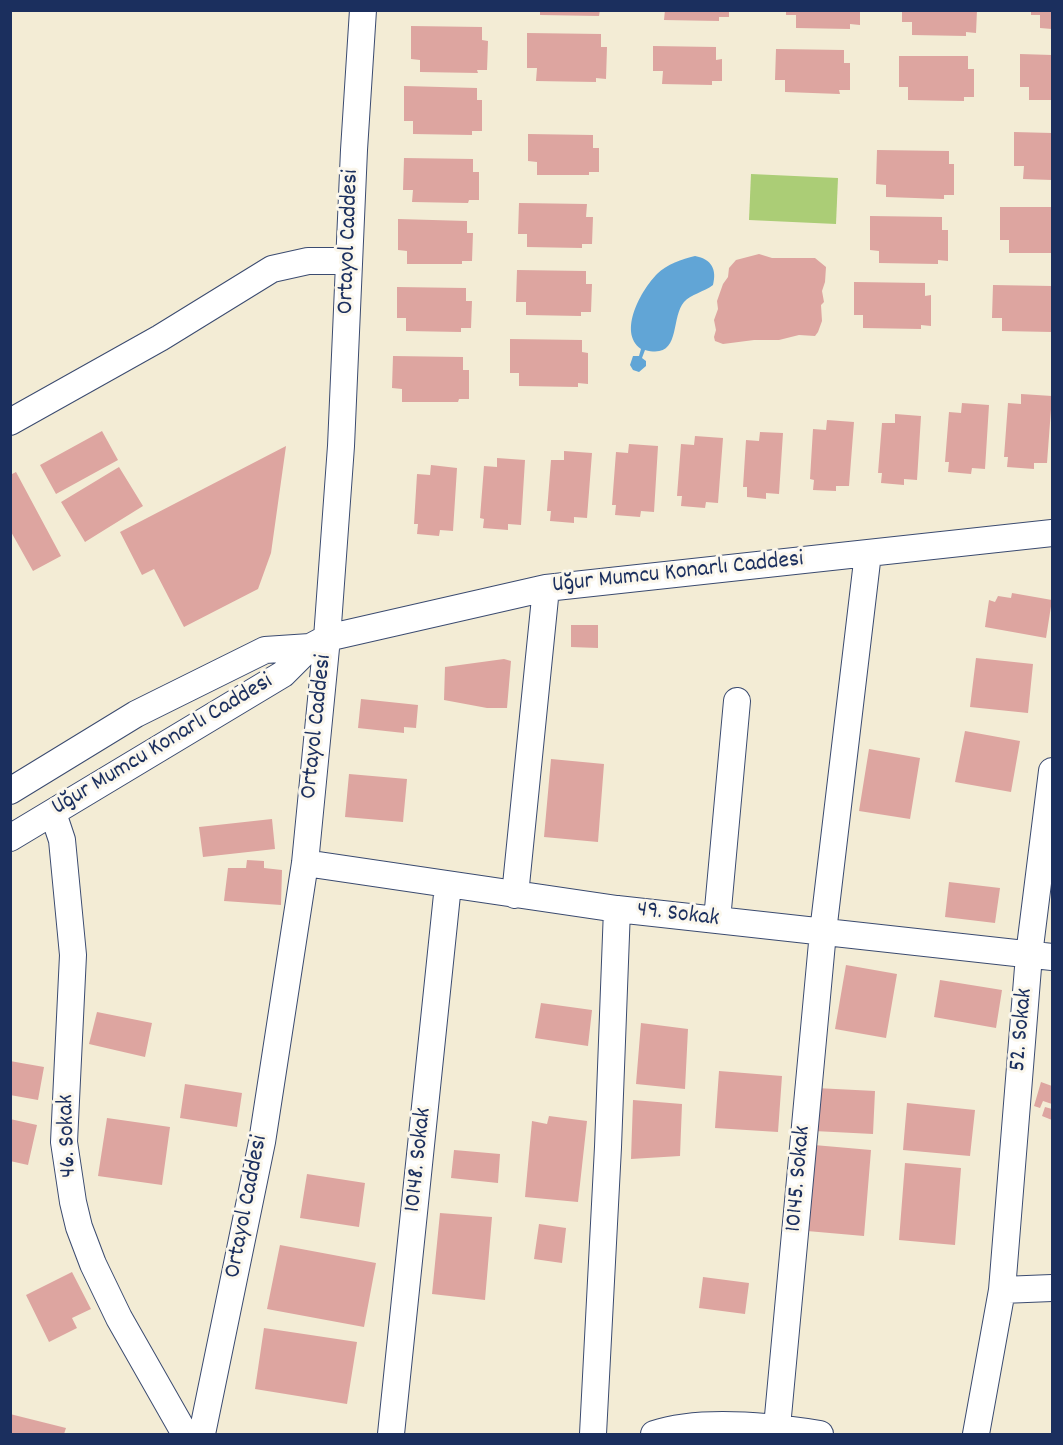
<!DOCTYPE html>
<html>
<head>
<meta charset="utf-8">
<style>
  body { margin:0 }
  #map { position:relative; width:1063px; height:1445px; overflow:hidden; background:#f3ecd5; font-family:Dekko,sans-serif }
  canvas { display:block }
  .frame { position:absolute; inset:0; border:12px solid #1b2f5e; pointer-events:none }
</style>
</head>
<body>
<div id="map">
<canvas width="1063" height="1445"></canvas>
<div class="frame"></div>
</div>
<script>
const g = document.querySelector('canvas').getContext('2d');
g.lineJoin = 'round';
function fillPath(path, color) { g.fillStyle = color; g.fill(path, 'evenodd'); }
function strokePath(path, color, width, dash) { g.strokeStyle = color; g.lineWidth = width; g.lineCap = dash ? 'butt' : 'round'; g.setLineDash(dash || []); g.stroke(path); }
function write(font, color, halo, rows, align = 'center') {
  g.font = font + ' Dekko,sans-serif'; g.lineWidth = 6; g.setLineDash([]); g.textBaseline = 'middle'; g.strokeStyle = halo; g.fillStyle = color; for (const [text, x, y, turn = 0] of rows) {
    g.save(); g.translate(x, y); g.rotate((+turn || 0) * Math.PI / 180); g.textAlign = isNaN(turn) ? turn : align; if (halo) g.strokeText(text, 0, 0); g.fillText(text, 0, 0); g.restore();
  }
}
fillPath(new Path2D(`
  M751,174L838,178L836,224L749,220Z`), '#abcd76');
fillPath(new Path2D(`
  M695,256C712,259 717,270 713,285C704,292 691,294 684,302C670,318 682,360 645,350L642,358L646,361V366L639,372L633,370L630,365L633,356H639L641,349C617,332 642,289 657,274C667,264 682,259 695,256Z`), '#61a5d6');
fillPath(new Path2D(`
  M540,10H600L599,16L540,15Z
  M665,10H729V17H719V21L664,20Z
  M786,10H860V25L850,24V29L796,28V15H786Z
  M902,10H977L976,33L966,32V36L912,35V22H902Z
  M1031,10H1052V29L1040,28V15H1031Z
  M411,26L482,27V40L488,41L487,70H477L478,73L420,72V60L411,59Z
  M527,33L601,34V47H607L606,79L596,78V82L536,81L537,68H527Z
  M653,46L716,47V60L722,59V81H712V85L662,84L663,71H653Z
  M776,49L844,50V63H850V90H839L840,94L785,92V80H775Z
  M1020,54L1052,55V100H1029V87H1020Z
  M899,56H968V69H974V97H964V101L908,100V87H899Z
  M404,86L477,88V100H482V131H472V135L413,134V121H404Z
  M1014,132L1052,133V180L1023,179L1024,166H1014Z
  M528,134L593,135V148H599V172H589V175H537V162L528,161Z
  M877,150L949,151V164H954V195H944V199L886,197V185L876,184Z
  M404,158L473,159V172H479V200H469L468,203L412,202L413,190H403Z
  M519,203L587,204L586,217H593L592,244H582V248L527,247V234H518Z
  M1000,207H1052V253H1009V240H1000Z
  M870,216L942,217V230H948V261L938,260V264L879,263V251L870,250Z
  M398,219L467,221V233H473L472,261H462V264H407V251L398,250Z
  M759,254L772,258H815L826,267L825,282L822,291L824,302L821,305L822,321L818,332L815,336L799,335L779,340H754L723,344L715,341L714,337L716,330L714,320L718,309L717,301L723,284L728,277L729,268L736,260Z
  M517,270L586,271V284H592L591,312H581V316L526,315V302H516Z
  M854,282L925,283V296L931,295V326L921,325V329L863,328V315H854Z
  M993,285L1052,286V332L1002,331V318H992Z
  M397,287L466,288V301H472L471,328H461V332L406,331V318H397Z
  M510,339L582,340V352L588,353V384L578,383V387L519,386V373H510Z
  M393,356L463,357V370H469V399H459L458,402H402V389L392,388Z
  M1021,394L1052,396L1047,463H1034V469L1007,467L1008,457H1004L1008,403L1021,404Z
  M962,403L989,405L985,469L972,468L971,474L948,472L949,462H945L949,412L961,413Z
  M895,414L921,416L917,480L904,479V485L881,483L882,473H878L882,423H895Z
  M827,420L854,422L849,486H836V491L813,490L814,480L810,479L813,429L826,430Z
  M102,431L118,460L56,494L40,465Z
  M760,432L783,433L779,494L766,493V499L747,497V487H743L746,440L759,441Z
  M695,436L723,438L718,503L706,502L705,508L681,506L682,496H677L681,444L694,445Z
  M629,444L658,446L654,512L641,511L640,517L615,515L616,505H612L616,452L628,453Z
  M286,446L271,553L258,589L184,627L154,569L142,575L120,532Z
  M564,451L592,453L587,518L574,517V523L550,521L551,511H547L551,460H564Z
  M497,458L525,460L521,525L508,524V530L483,528L484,519L480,518L484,466L497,467Z
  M431,465L457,468L453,531L440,530L439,536L417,534L418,524H414L417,474L430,475Z
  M119,467L143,506L85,542L61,502Z
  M16,472L61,556L33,571L10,530V475Z
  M1012,593L1052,600L1046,638L985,627L989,600L995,602L998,596L1011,598Z
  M571,625H598V648L571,647Z
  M976,658L1033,664L1028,713L970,707Z
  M504,659L511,661L507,708H487L444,700L445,667Z
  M361,699L418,705L416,728L404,727V733L358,728Z
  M965,731L1020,741L1011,792L955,782Z
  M869,749L920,758L910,819L859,811Z
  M551,759L604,764L598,842L544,837Z
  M349,774L407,779L403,822L345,817Z
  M272,819L275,849L203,857L199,827Z
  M247,860L264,861V868L282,870L281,905L224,901L228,868H246Z
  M949,882L1000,888L995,923L945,917Z
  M846,965L897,974L886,1038L835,1029Z
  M940,980L1002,990L996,1028L934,1017Z
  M541,1003L592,1010L588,1046L535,1038Z
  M97,1012L152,1023L145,1057L89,1044Z
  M641,1023L688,1029L685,1089L636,1084Z
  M10,1061L44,1067L38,1100L10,1095Z
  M719,1071L782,1076L778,1132L715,1128Z
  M1041,1082L1052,1086V1104L1043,1101L1040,1108L1034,1106Z
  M185,1084L242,1093L237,1127L180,1118Z
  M816,1088L875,1091L873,1134L814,1131Z
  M633,1100L682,1104L680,1156L631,1159Z
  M907,1103L975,1110L970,1156L903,1150Z
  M1045,1107L1052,1109V1120L1042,1116Z
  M549,1116L587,1121L578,1202L525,1197L532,1121L547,1124Z
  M107,1118L170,1127L162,1185L98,1176Z
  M10,1119L37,1125L28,1165L10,1161Z
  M814,1145L871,1150L864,1236L807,1231Z
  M454,1150L500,1154L498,1183L451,1178Z
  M905,1163L961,1168L955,1245L899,1240Z
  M307,1174L365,1183L359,1227L300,1218Z
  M440,1213L492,1217L485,1300L432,1294Z
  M539,1224L566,1228L562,1263L534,1259Z
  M280,1245L376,1263L364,1327L267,1309Z
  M72,1272L91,1309L72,1318L77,1328L49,1342L26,1295Z
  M703,1277L749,1283L745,1314L699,1308Z
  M264,1328L357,1342L347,1404L255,1389Z
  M10,1414L66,1428L64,1434H10Z`), '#dda5a0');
const minor = new Path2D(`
  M10,422L160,338L272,269L308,261H349
  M10,791L136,714L265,650L310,647
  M53,813L62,840L73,955L64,1142L73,1202L79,1227L93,1264L119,1318L185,1434
  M10,838L283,674L310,647L327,638L546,588L1052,533
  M305,863L617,909L1052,957
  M515,895L546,588
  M717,920L737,701
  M1002,1290L1052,1288
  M777,1427L823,932L868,553
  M202,1434L262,1142L305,863L327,638L341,446L354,150L363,10
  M391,1434L448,885
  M593,1434L608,1147L617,909
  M654,1434C702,1418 771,1426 820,1434
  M976,1434L1002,1290L1029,955L1052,771`);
strokePath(minor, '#3b4b70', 28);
strokePath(minor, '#fff', 26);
write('24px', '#1b2f5e', '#fbf7ec', [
  ["Ortayol Caddesi",350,242,-88],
  ["Uğur Mumcu Konarlı Caddesi",678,574,-6],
  ["Ortayol Caddesi",318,727,-84],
  ["Uğur Mumcu Konarlı Caddesi",163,746,-31],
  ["49. Sokak",678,916,7],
  ["52. Sokak",1023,1030,-85],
  ["46. Sokak",69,1136,-92],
  ["10148. Sokak",420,1160,-84],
  ["10145. Sokak",800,1179,-85],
  ["Ortayol Caddesi",248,1207,-79]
]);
</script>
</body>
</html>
